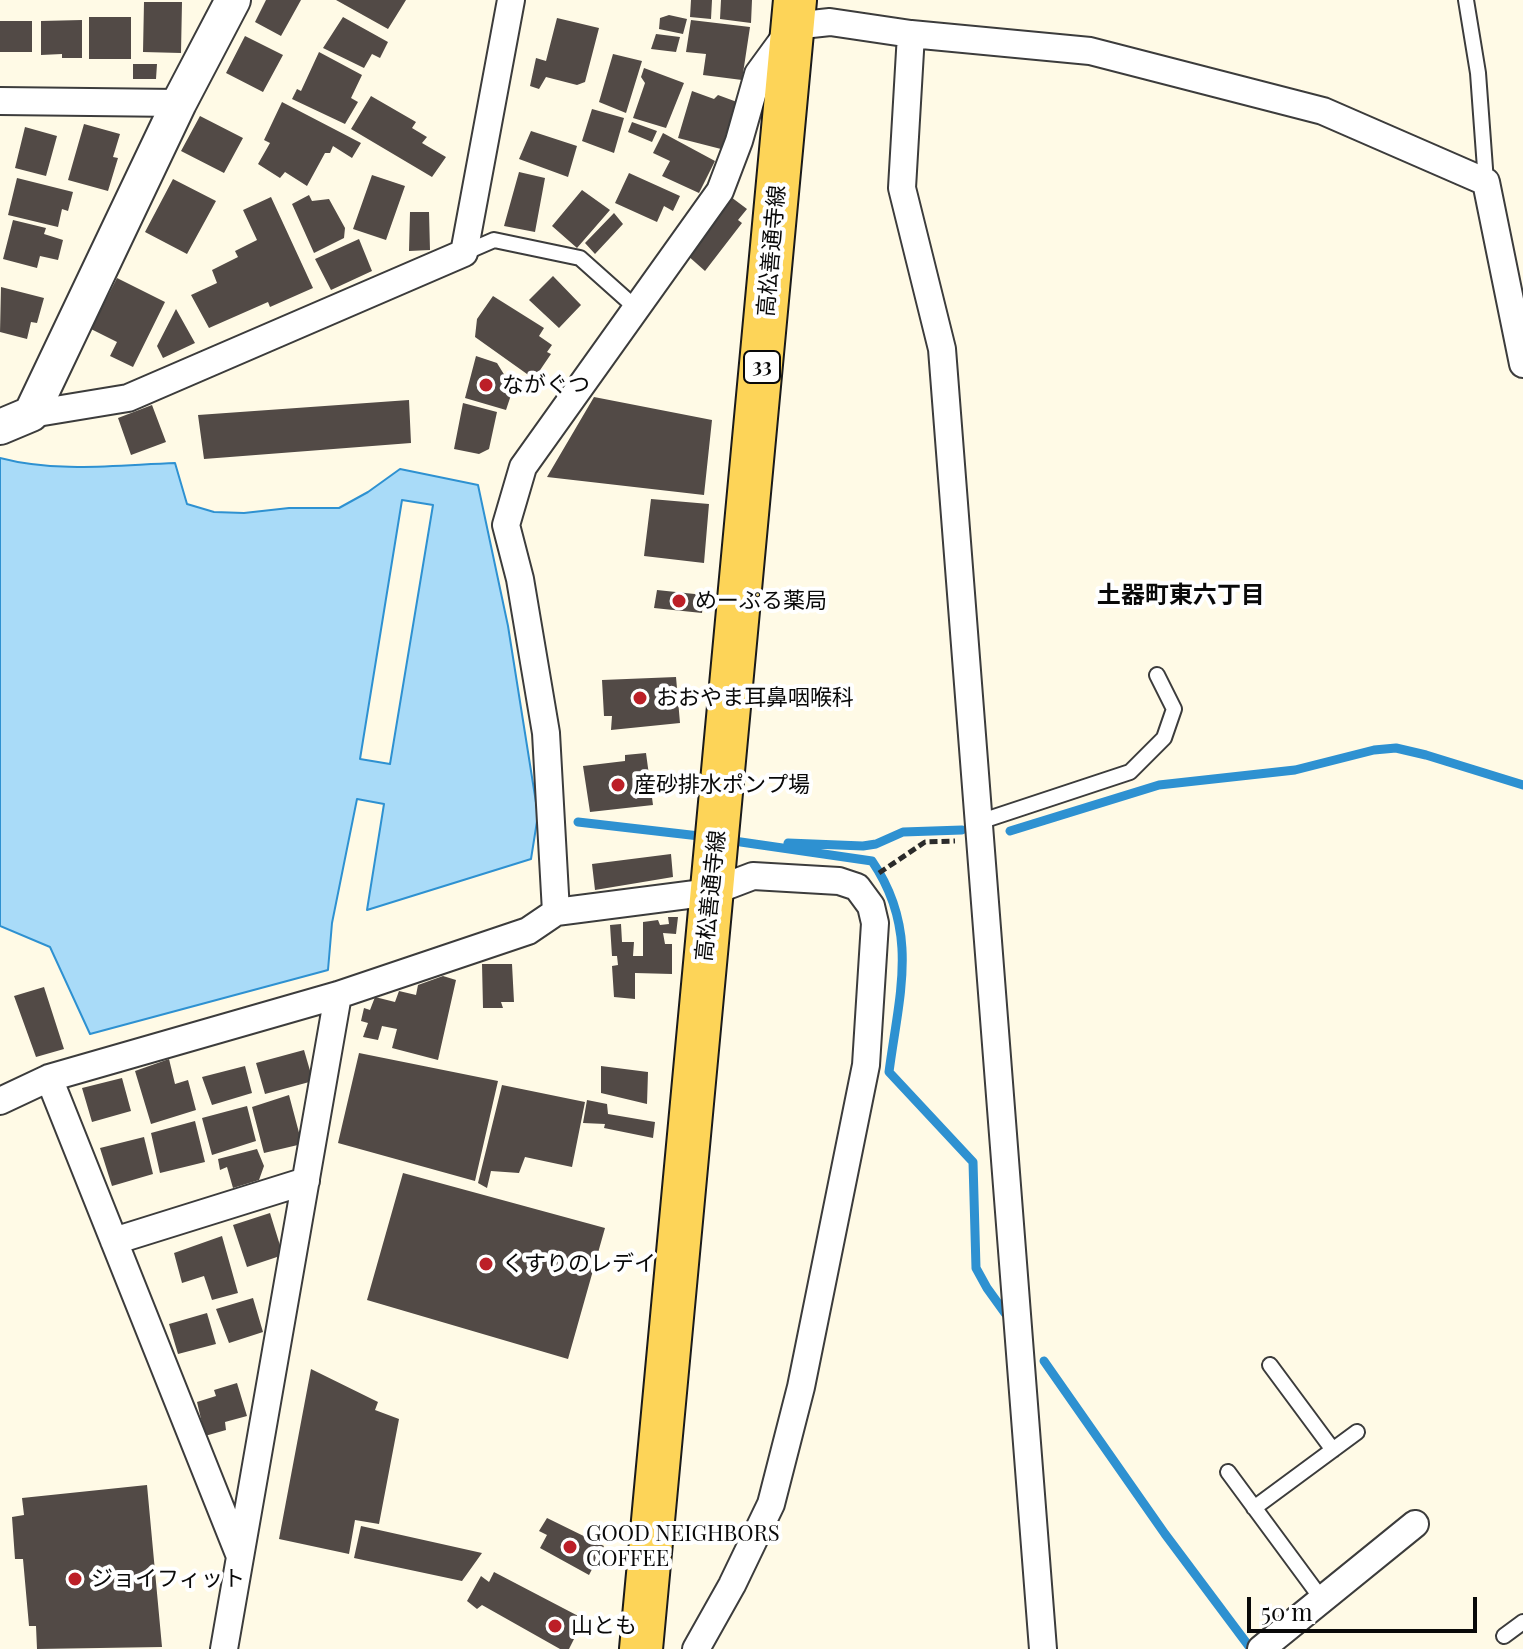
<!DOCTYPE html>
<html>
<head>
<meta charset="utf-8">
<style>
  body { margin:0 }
  #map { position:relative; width:1523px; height:1649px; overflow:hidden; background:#fffae6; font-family:"Playfair Display",serif }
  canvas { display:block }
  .scale { position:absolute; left:1247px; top:1597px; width:230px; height:36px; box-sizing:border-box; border:4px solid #090909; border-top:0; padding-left:10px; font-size:24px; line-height:28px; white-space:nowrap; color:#090909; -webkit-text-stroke:6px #fff; paint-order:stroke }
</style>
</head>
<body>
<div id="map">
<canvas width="1523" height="1649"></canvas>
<div class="scale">50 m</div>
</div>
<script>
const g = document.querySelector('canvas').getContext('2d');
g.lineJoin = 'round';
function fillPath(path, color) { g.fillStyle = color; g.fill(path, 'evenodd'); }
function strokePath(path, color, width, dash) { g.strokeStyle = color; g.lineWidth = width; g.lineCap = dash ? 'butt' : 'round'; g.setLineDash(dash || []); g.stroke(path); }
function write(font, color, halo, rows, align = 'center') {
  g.font = font + ' "Playfair Display","Noto Sans JP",serif'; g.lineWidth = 8; g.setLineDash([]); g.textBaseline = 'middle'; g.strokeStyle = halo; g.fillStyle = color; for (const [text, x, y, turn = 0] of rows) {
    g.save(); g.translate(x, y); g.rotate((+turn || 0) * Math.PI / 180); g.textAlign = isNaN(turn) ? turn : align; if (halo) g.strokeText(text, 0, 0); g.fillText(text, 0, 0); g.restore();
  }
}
const water = new Path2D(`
  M0,458C56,473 118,465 175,463L187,504L214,512L244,513L289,508H339L368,492L400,469L478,485L508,626L538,815L531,859L367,910L384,804L357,799L332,923L328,970L90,1034L50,947L0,926ZM402,500L433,505L390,764L360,759Z`);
fillPath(water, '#a9dbf8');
strokePath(water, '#2e91d1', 2);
strokePath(new Path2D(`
  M578,822L708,837
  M1010,831L1159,785L1295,770L1374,750L1396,748L1426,755L1523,785
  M727,840L872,861C920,931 899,995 889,1072L973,1162L976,1268L987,1288L1005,1313
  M788,843L863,846L876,844L903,832L962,830
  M1044,1361L1165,1534L1251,1649`), '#2e91d1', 9);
fillPath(new Path2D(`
  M266,0H301L281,36L255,22Z
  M336,0H406L388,29Z
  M691,0H712L711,19L690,17Z
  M721,0H752L751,23L720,19Z
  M144,2H182L181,53L143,52Z
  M669,15L687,19L683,34L659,29L660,18Z
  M89,17H131V59H89Z
  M343,17L388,42L380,58L372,54L364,68L323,48Z
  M557,18L599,28L585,82L577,85L546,77L539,89L530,86L536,58L546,61Z
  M82,20V58H62V54L41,55V21Z
  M691,20L750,27L742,80L703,75L706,54L686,52Z
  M0,21H32V52H0Z
  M656,34L680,37L676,52L651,49Z
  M245,36L283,55L263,92L226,73Z
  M319,52L362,75L351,98L358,102L345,124L292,99L297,89L301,91Z
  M613,54L642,61L626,113L599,102Z
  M133,64H157L156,79H133Z
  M644,68L684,83L666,128L633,118L645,83L641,77Z
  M692,91L714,99L718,95L737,102L721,149L678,138Z
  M371,96L416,122L412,128L427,137L422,143L446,157L432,177L351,129Z
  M282,102L361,143L352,158L333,146L330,153H325L307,186L285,172L280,178L258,164L270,143L264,140Z
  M592,109L624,118L614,153L582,141Z
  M200,116L243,138L224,173L181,151Z
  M632,122L657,131L652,142L628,132Z
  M84,124L120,134L113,157L118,158L108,191L68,180Z
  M25,127L57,136L46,176L15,168Z
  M531,131L577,146L568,177L519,159Z
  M663,133L715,161L699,193L662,176L670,161L653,153Z
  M519,172L545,178L535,232L504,226Z
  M629,173L680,196L673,211L664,206L657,222L615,203Z
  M372,175L405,186L386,240L353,229Z
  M17,178L73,192L68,211L62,209L58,227L8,215Z
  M173,179L216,201L187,254L145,232Z
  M582,190L610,210L577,248L552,226Z
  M309,195L312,201L329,199L345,228L344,238L314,253L292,204Z
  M271,197L313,288L270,307L268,302L209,328L191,295L217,283L212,270L238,257L235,251L257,240L243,210Z
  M731,197L747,209L738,220L742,223L705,271L687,255Z
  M410,212H429L430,250L409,251Z
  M614,213L623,224L595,254L585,243Z
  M13,220L46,228L44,234L63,240L58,260L40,256L37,268L3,259Z
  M359,239L372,271L331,290L315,259Z
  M553,276L581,305L559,328L529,300Z
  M117,278L165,302L133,367L110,356L117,342L91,329Z
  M1,287L44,298L37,323L31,322L27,339L0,332Z
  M493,296L544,328L539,336L552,345L547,352L551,354L534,379L475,337L477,319Z
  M176,309L195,343L163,358L157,346Z
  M476,356L497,363L513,389L506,410L465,398Z
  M594,397L712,420L704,495L547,477Z
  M409,400L411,443L204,459L198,415Z
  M463,403L497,412L489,449L479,454L454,449Z
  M152,405L166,442L131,455L118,418Z
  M651,499L709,504L704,563L644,556Z
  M657,590L704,595L702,613L654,608Z
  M676,677L680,723L611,730L612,716H604L602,680Z
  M646,753L653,805L590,812L583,766L625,761V755Z
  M671,854L673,877L595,890L592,864Z
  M668,917H678L676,934L663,933L665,944H672V974L635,973V999L614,997L612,966L618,965L617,956H612L610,925L621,924L622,942H634L633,956H643V922L658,920L660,925L669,924Z
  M482,964H512L514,1002H501L503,1008H483Z
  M443,976L456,980L438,1060L392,1048L397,1029L382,1026L378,1040L363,1037L368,1023L361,1021L364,1008L370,1010L375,997L395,1002L399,991L416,995L418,985Z
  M44,987L64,1049L36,1057L14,996Z
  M304,1050L313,1081L265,1094L256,1063Z
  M359,1053L498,1081L475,1181L338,1143Z
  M169,1059L175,1084L188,1080L196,1110L151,1124L135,1071Z
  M245,1066L252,1093L212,1105L202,1077Z
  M601,1066L648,1072L647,1104L601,1093Z
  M122,1078L131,1111L92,1122L82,1088Z
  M502,1085L585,1102L572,1167L525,1157L519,1173L491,1171L487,1188L478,1183Z
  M289,1095L302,1144L264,1153L252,1107Z
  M587,1100L607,1104L608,1114L655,1122L653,1138L604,1128L605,1124L583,1123Z
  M247,1106L256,1141L212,1155L202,1118Z
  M195,1121L205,1162L160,1173L151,1133Z
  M144,1137L153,1174L112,1186L100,1148Z
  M257,1149L264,1166L259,1180L233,1188L227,1167L220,1170L218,1159Z
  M403,1173L605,1228L568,1359L367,1300Z
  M270,1213L283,1255L247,1267L233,1225Z
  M222,1236L238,1293L212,1300L204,1276L182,1283L174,1253Z
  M253,1298L263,1332L229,1343L216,1309Z
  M207,1313L216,1344L178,1354L169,1324Z
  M311,1369L378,1402L375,1410L399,1419L379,1524L355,1520L349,1554L279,1539Z
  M237,1383L247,1416L225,1422L226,1430L205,1436L197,1402L216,1396L214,1390Z
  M147,1485L162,1647L37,1649L36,1626H29L23,1559H15L12,1517L24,1515L22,1498Z
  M547,1518L604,1546L589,1575L540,1548L547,1535L539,1531Z
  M361,1526L482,1553L462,1581L354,1558Z
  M494,1572L584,1619L569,1649H560L482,1605L477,1609L467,1601L481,1576L489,1582Z`), '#524a46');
const service = new Path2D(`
  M1466,0L1478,73L1486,182
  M464,253L494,240L580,258L636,308
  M979,822L1130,772L1164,738L1174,709L1157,675
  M1270,1365L1333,1450
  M1228,1472L1321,1598
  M1254,1508L1357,1432
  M1504,1636L1523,1622`);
const minor = new Path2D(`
  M911,34L902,188L942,349L1043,1649
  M0,101L179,103
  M31,414L128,398L464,253L511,0
  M556,912L546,733L520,579L506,525L523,467L720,191L739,141L758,74L793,26L830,22L911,34L1090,51L1323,111L1486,182L1523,364
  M49,1078L239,1554
  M0,1101L49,1078L338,995L528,931L556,912L711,892L753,876L839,881L857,887L871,906L875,923L866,1065L801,1387L771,1504L732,1585L696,1649
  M114,1241L306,1181
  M224,1649L338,995
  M1261,1649L1415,1524`);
const tertiary = new Path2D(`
  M0,427L31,414L179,103L233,0`);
const primary = new Path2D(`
  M641,1649L795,0`);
strokePath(service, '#3c3c3c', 18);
strokePath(minor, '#3c3c3c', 30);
strokePath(tertiary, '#3c3c3c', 38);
strokePath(primary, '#1a1a1a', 46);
strokePath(new Path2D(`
  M879,873L925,842L955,841`), '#2b2b2b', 5, [8, 4]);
strokePath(service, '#fff', 14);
strokePath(minor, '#fff', 26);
strokePath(tertiary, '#fff', 34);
strokePath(primary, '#fdd458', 42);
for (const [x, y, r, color] of [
  [486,385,8,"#bc1f27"],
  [679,601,8,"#bc1f27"],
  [640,698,8,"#bc1f27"],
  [618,785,8,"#bc1f27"],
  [486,1264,8,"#bc1f27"],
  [570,1547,8,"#bc1f27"],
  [75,1579,8,"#bc1f27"],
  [555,1626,8,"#bc1f27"]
]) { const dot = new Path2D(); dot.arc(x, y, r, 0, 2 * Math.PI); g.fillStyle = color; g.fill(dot); strokePath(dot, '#fff', 3); }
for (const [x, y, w] of [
  [762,367,36]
]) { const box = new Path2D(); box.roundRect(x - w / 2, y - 16, w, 32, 6); g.fillStyle = '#fff'; g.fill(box); strokePath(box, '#090909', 2); }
write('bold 20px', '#090909', null, [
  ["33",762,367]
]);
write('22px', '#090909', '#fff', [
  ["高松善通寺線",772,251,-85],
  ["高松善通寺線",711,896,-84]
]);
write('22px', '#090909', '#fff', [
  ["ながぐつ",502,385],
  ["めーぷる薬局",695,601],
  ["おおやま耳鼻咽喉科",656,698],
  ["産砂排水ポンプ場",634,785],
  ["くすりのレデイ",502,1264],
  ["GOOD NEIGHBORS",586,1534],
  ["COFFEE",586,1559],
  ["ジョイフィット",91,1579],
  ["山とも",571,1626]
], 'left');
write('bold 24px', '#090909', '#fff', [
  ["土器町東六丁目",1181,596]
]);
</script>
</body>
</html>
